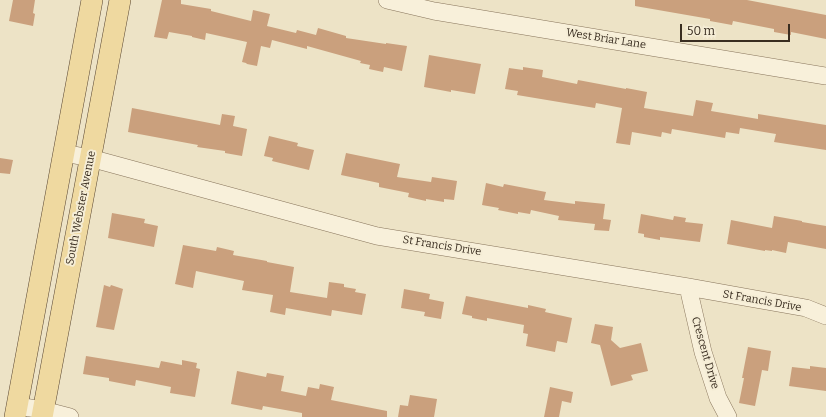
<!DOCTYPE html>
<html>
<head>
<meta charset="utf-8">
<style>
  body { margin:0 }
  #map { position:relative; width:826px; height:417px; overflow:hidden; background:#ede3c6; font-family:Bitter,serif }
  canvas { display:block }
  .scale { position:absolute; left:680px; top:24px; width:110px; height:18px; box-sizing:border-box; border:2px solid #392d20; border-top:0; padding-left:5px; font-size:12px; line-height:14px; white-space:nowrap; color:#392d20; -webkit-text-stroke:3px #f5edd6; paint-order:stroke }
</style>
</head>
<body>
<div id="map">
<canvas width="826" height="417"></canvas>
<div class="scale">50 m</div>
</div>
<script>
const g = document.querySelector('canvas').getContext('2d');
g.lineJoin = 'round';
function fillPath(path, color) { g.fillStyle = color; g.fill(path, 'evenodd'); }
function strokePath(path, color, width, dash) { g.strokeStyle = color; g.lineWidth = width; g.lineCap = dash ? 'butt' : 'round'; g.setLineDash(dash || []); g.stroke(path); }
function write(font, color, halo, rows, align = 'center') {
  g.font = font + ' Bitter,serif'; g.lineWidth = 4; g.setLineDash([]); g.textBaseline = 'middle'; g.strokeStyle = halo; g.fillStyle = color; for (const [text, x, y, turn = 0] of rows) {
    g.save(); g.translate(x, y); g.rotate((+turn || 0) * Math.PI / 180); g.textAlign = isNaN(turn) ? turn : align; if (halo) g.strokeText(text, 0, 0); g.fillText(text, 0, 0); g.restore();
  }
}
fillPath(new Path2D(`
  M13,0H35L33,13L35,14L33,26L9,21Z
  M162,0H181V4L211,9V11L251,21L253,10L270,14L267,26L296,33L297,30L316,35L318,28L346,36V38L386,44V43L407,46L402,71L384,67L383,72L369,69L370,65L360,63L361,61L307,46V49L272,40L270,48L261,46L257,66L247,64L246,63L242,62L247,42L206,33L205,40L192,37V36L169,32L167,39L154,37Z
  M635,0H747L826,15V39L791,32V35L774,32V29L733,21L732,25L710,21V19L635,6Z
  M429,55L481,64L475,94L451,90V92L424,87Z
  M523,67L543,70L542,77L577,84L578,80L626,89V88L647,92L644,108L693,116L696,100L713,103L711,111L758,119V114L826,125V150L774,142L776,134L740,128L739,134L726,132L725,138L672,129L671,134L662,132L661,137L632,132L630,145L616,143L622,108L596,103L595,108L517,95L518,91L505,89L509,68L523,70Z
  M132,108L220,125L222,114L235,116L233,126L247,129L242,156L225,153V151L197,147L198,145L128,132Z
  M269,136L298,143L297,146L314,150L309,170L272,161L273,158L264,156Z
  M346,153L400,164L397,177L431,182L432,177L457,181L454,200L444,199V202L426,199V201L408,197L409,193L379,187V183L341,175Z
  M0,158L13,160L10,174L0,173Z
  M486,183L503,187L504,184L546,192L544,200L575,204V201L605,204L603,219L611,220L609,231L594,230L595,224L558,220L559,216L531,210L530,214L518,212V214L498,210L499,208L482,205Z
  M112,213L145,219L144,223L158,226L154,247L108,238Z
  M641,214L673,220L674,216L686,218L685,222L703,224L700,242L660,237V240L644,237V234L638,233Z
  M774,216L802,221V222L826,226V249L788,242L786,253L772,250V251L765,250V251L727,244L731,220L772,228Z
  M183,245L216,251L217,247L234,251L233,255L267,261V262L294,267L290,292L327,298L329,282L344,284V287L356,289L355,292L366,294L362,315L332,310L331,316L286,308L285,315L270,312L273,295L242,290L244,281L196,271L193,288L175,284Z
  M104,285L110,287L111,285L123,289L114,330L96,327Z
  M404,289L430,294L429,299L444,302L441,319L424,316L425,312L401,308Z
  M466,296L528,308V305L546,309L545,312L572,318L567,343L557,341L555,352L526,346L528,334L523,333L524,325L487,318V321L472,318V316L462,314Z
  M595,324L613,327L611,340L620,348L641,343L648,371L631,375L633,380L611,386L600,345L591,343Z
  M748,347L771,351L768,371L762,370L755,406L739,403L744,378H742Z
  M86,356L159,368L161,361L182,365V360L197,363L196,368L200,369L195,397L170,393L171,387L136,380L135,386L109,381V378L83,374Z
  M810,366L826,368V391L789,386L792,367L810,369Z
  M237,371L266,377L267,373L284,376L281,391L306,396L308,387L319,389L320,384L334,387L331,400L387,411V417H302V413L263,406L262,410L231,404Z
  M550,387L573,392L571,403L562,401L559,417H544Z
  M410,395L437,399L434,417H398L400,405L408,406Z`), '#caa07d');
const minor = new Path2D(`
  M387,0L434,11L826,76
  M64,153L90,158L377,236L688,287L806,308L826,316
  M688,287L703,352L718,398L728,417
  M17,406L43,410L70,417`);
const major = new Path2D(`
  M15,417L92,0
  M42,417L120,0`);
strokePath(minor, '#88755c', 18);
strokePath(major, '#564330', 22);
strokePath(minor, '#f8f0da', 17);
strokePath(major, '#efd9a0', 21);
write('11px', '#392d20', '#f5edd6', [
  ["West Briar Lane",606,39,9],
  ["South Webster Avenue",81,208,-79],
  ["St Francis Drive",442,246,9],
  ["St Francis Drive",762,301,10],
  ["Crescent Drive",705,353,74]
]);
</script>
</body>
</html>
